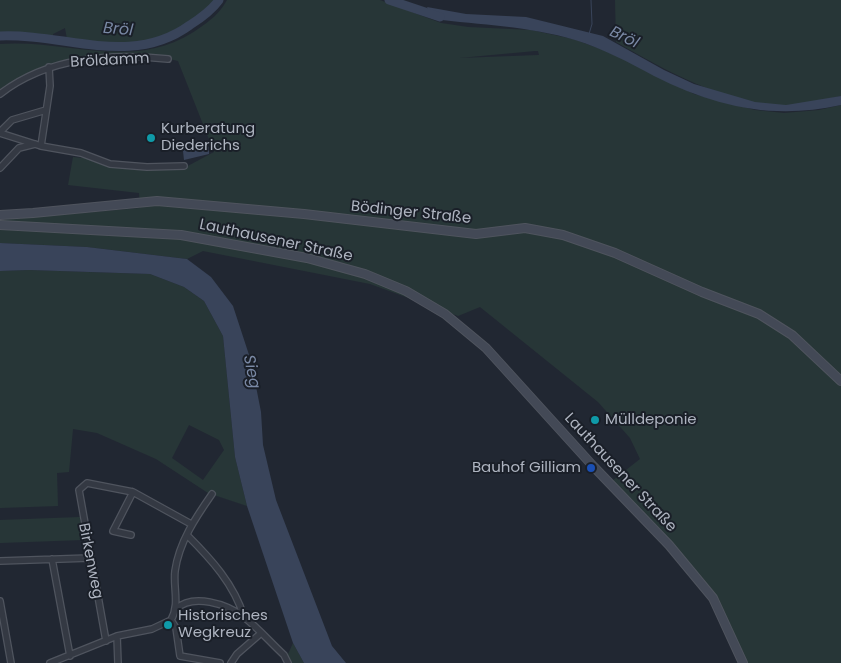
<!DOCTYPE html>
<html>
<head>
<meta charset="utf-8">
<style>
  body { margin:0 }
  canvas { display:block; background:#212732 }
</style>
</head>
<body>
<canvas width="841" height="663"></canvas>
<script>
const g = document.querySelector('canvas').getContext('2d');
g.lineJoin = 'round';
function fillPath(path, color) { g.fillStyle = color; g.fill(path, 'evenodd'); }
function strokePath(path, color, width, dash) { g.strokeStyle = color; g.lineWidth = width; g.lineCap = dash ? 'butt' : 'round'; g.setLineDash(dash || []); g.stroke(path); }
function write(font, color, halo, rows, align = 'center') {
  g.font = font + ' Poppins,sans-serif'; g.lineWidth = 4; g.setLineDash([]); g.textBaseline = 'middle'; g.strokeStyle = halo; g.fillStyle = color; for (const [text, x, y, turn = 0] of rows) {
    g.save(); g.translate(x, y); g.rotate((+turn || 0) * Math.PI / 180); g.textAlign = isNaN(turn) ? turn : align; if (halo) g.strokeText(text, 0, 0); g.fillText(text, 0, 0); g.restore();
  }
}
fillPath(new Path2D(`
  M0,0H215C199,24 166,42 137,46C117,49 87,41 67,39L65,28L53,34V37L26,33L0,35Z
  M227,0H380L441,23L468,27L531,30L573,39L614,54L694,94L755,110L784,113L819,110L841,105V663H746L713,598L612,481L640,459L630,438L598,402L480,307L458,316L370,284L203,251L187,259L87,247L0,243V220L140,208L139,193L68,185L73,157L184,168L214,152L178,61C140,51 69,56 33,72C21,76 10,85 0,92V44C69,39 135,73 198,29C211,20 219,14 227,0ZM535,51H538L539,55L459,58Z
  M615,0H841V96C824,100 805,104 788,105C734,109 661,68 616,42Z
  M29,270L150,274L184,287L204,301L223,336L235,457L247,506L208,493L156,459L97,433L73,429L69,472L57,473L58,506L0,508V271ZM189,425L219,440L224,450L203,480L172,458Z
  M80,517L83,540L0,543V520Z
  M293,643L304,663H284Z`), '#273637');
fillPath(new Path2D(`
  M427,7L466,14L526,17L603,36L664,70L694,84L755,102L786,105L841,96V105C773,120 716,107 654,76C628,62 604,49 575,40C529,26 481,25 433,19Z
  M204,145L209,147V154L184,160L183,151L185,148L195,149Z
  M0,243L87,247L187,259L211,277L233,306L251,361L261,412L263,445L276,500L332,646L346,663H304L293,643L247,506L235,457L223,336L204,301L184,287L150,274L29,270L0,271Z`), '#39445a');
strokePath(new Path2D(`
  M589,34L592,24L591,0`), '#39445a', 1);
strokePath(new Path2D(`
  M389,0L440,17
  M0,36C66,33 131,68 190,25C201,18 211,11 219,0`), '#39445a', 9);
const street = new Path2D(`
  M0,94C48,57 109,53 168,59
  M0,132L12,120L46,110
  M0,133L41,146L81,153L110,164L147,167L184,166
  M41,146L50,86L49,67
  M0,168L19,148L35,144
  M131,535L113,531L133,492
  M187,535C211,559 234,584 244,617
  M52,559L70,656
  M0,561L90,558
  M0,601L11,663
  M176,609C193,593 227,604 244,617C258,628 271,643 284,655L288,663
  M171,620L176,628L180,656L220,663
  M117,636L118,663
  M106,641L79,490L87,483L133,492L191,524
  M50,663L117,636L152,629L171,620C180,604 173,588 175,571C179,542 196,517 212,494
  M231,663L237,654L260,634`);
const secondary = new Path2D(`
  M0,215L33,213L157,201L304,214L476,234L525,228L563,235L615,253L702,292L759,314L792,335L841,381
  M0,225L181,235L307,258L365,274L406,291L445,314L486,348L593,466L669,545L713,598L743,663`);
strokePath(street, '#4f545e', 8);
strokePath(secondary, '#4f545e', 10);
strokePath(street, '#343943', 5.5);
strokePath(secondary, '#434956', 8);
for (const [x, y, r, color] of [
  [151,138,5,"#0f9aa8"],
  [595,420,5,"#0f9aa8"],
  [591,468,5,"#1a4fb4"],
  [168,625,5,"#0f9aa8"]
]) { const dot = new Path2D(); dot.arc(x, y, r, 0, 2 * Math.PI); g.fillStyle = color; g.fill(dot); strokePath(dot, '#1a1f28', 2); }
write('15px', '#aeb4c0', '#1a1f28', [
  ["Bröldamm",110,61,-3],
  ["Bödinger Straße",411,213,6],
  ["Lauthausener Straße",276,241,12],
  ["Lauthausener Straße",620,473,47],
  ["Birkenweg",90,561,79]
]);
write('15px', '#aeb4c0', '#1a1f28', [
  ["Kurberatung",161,129],
  ["Diederichs",161,146],
  ["Mülldeponie",605,420],
  ["Bauhof Gilliam",581,468,"right"],
  ["Historisches",178,616],
  ["Wegkreuz",178,633]
], 'left');
write('italic 16px', '#7a89a5', '#1a1f28', [
  ["Bröl",118,30,5],
  ["Bröl",624,38,26],
  ["Sieg",251,372,79]
]);
</script>
</body>
</html>
